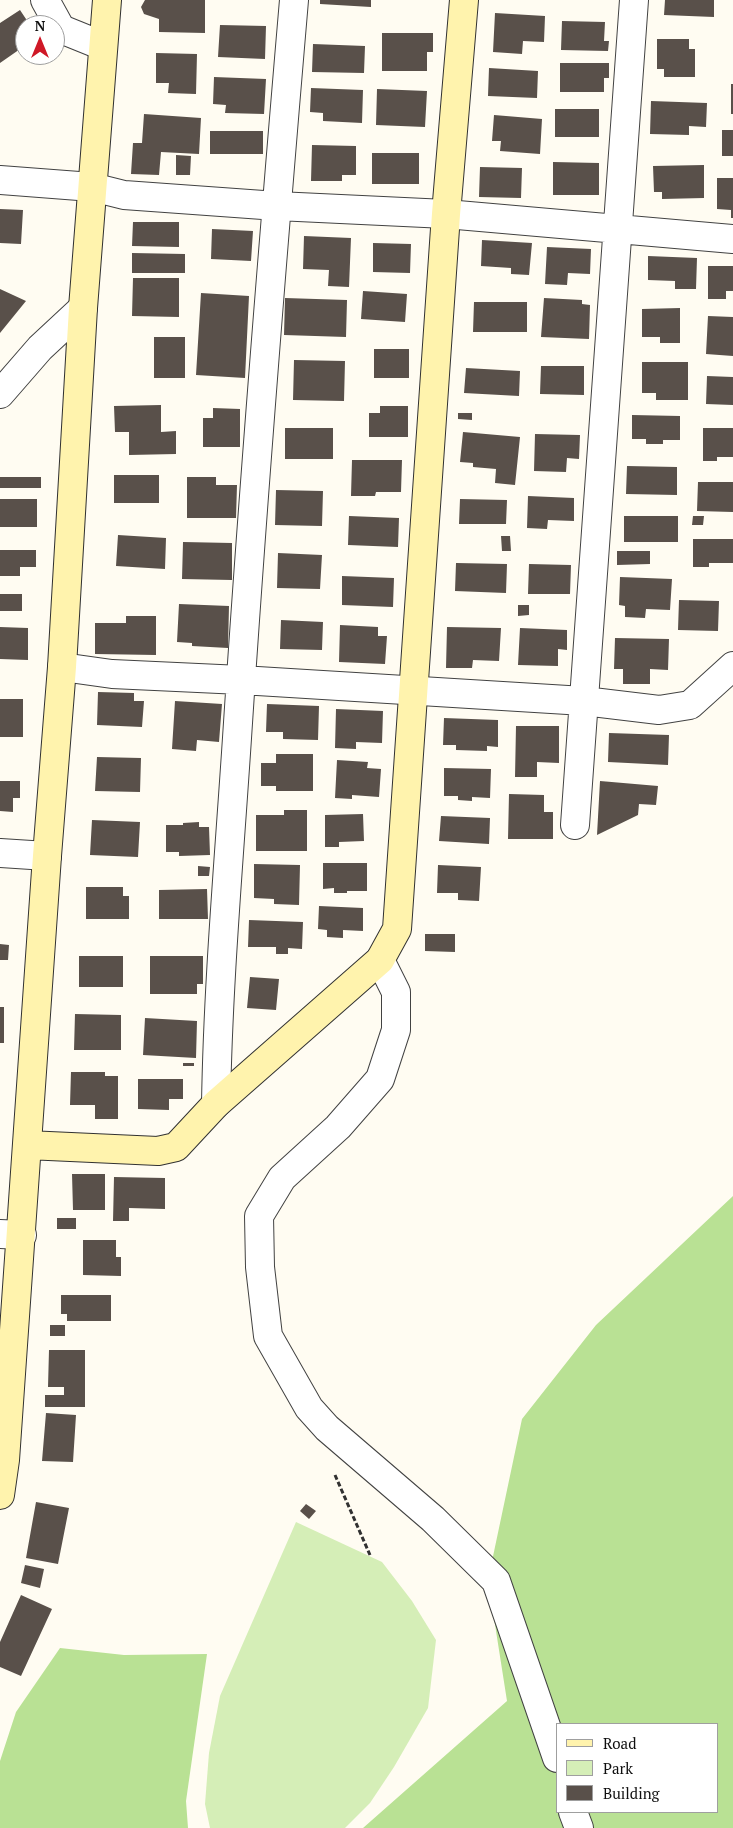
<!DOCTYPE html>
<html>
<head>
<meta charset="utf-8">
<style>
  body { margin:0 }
  #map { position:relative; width:733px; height:1828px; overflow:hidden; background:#fffcf2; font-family:"PT Serif",serif }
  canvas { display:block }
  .legend { position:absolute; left:556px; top:1723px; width:162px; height:90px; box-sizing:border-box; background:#fff; border:1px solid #9f9f9f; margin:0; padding:6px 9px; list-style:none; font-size:15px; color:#0f0f0f }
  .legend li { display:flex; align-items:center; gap:10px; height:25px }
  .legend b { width:25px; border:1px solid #9f9f9f }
  .north { position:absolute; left:15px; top:15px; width:50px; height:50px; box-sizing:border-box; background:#fff; border:1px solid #9f9f9f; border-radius:50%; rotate:0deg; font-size:14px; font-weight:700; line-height:20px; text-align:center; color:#0f0f0f }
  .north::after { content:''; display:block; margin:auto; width:18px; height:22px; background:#cf1827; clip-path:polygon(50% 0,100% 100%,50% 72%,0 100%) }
</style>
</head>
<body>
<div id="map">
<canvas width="733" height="1828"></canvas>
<ul class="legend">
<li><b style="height:6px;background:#fff3ad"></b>Road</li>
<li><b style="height:14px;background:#d5eeb7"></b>Park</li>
<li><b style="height:14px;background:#59504a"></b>Building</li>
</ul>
<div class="north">N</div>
</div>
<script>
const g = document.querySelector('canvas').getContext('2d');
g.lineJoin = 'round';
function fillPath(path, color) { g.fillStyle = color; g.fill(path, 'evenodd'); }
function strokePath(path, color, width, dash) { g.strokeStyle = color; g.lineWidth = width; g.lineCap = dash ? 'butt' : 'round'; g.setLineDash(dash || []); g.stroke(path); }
fillPath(new Path2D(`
  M296,1522L382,1562L412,1601L436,1640L428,1708L394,1767L370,1803L345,1828H210L205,1804L209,1753L220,1696Z`), '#d5eeb7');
fillPath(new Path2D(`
  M733,1196V1828H363L507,1701L488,1580L522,1419L596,1325ZM557,1724H717V1812H557Z
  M60,1648L124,1655L207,1654L186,1801L188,1828H0V1761L16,1712Z`), '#b9e194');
fillPath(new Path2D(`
  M145,0H205V33L159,32V19L144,14L141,7Z
  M320,0H371V7L320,4Z
  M665,0H714V17L664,15Z
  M20,10L30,25H25V32L16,38L23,47L0,63V23Z
  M495,13L545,16L544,42L523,41L522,54L493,52Z
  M562,21L605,22L604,41H609L608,51L561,50Z
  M220,25L266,26L265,59L218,57Z
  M382,33H433V52H427V71H382Z
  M657,39H689V49H695V77H664V69H657Z
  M313,44L365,46L364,73L312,72Z
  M156,53L197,54L196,94L168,93L169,83H156Z
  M560,63H609V78H604V92H560Z
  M489,68L538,71L537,98L488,96Z
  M214,77L266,79L264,114L225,113L226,105L213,104Z
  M731,84H733V114H731Z
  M311,88L363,90L362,123L323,121V113L310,112Z
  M377,89L427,91L425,127L376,125Z
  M651,101L707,103L706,127L689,126V135L650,134Z
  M555,109H599V137H555Z
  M144,114L201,118L199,154L161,152L159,175L131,174L133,143H142Z
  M494,115L542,119L540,154L500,151L501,141H492Z
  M722,130H733V156H722Z
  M210,131H263V154H210Z
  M312,145L356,146V175H342V181H311Z
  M372,153H419V184H372Z
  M176,155L191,156L190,175H176Z
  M553,162L599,163V195H553Z
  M704,165V198L662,199V192H654L653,166Z
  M480,167L522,168L521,198L479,197Z
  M717,178H733V218H731V210L717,209Z
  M0,209L23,210L21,244L0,243Z
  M133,222H179V247L132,246Z
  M212,229L253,231L251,261L211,259Z
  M304,236L351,238L349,287L328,286L329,270L303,269Z
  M482,240L532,243L529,275L511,274V268L481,266Z
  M373,243L411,244L410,273L373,272Z
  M547,247L591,249L590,274L568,273L567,285L545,284Z
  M132,253L185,254V273H132Z
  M648,256L697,258L696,289H675V281L648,280Z
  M708,266H733V291H726V299H708Z
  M133,278H179V317L132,316Z
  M0,289L26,301L0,333Z
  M363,291L407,294L405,322L361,319Z
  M201,293L249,296L245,378L196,375Z
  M285,298L347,300L346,337L284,335Z
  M544,298L582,300V304L590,305L589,339L541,337Z
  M474,302H527V332H473Z
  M680,308V343H660V337H642V309Z
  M708,316L733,317V356L706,354Z
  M154,337H185V378H154Z
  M374,349H409V378H374Z
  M294,360L345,361L344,401L293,400Z
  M642,362H688V400H656V393H642Z
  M541,366H584V395L540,394Z
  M466,368L520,371L519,396L464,393Z
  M707,376L733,377V405L706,404Z
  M161,405V432L176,431V454L129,455V432H115L114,406Z
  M380,406H408V437H369V413H380Z
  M213,408L240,409V447H203V418H213Z
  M458,413H472V420L458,419Z
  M632,415L680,416V440H663V444H646V439H632Z
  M285,428H333V459H285Z
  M703,428H733V457H717V461H703Z
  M463,432L520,437L515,485L495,483L496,469L473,467V463L460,462Z
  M535,434L580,435L579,459L567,458L566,472L534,471Z
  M352,460H402L401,492H376L375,496H351Z
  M627,466L677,467V495L626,494Z
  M114,475H159V503H114Z
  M0,477H41V488H0Z
  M187,477H216V485H237L236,518H187Z
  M698,482H733V512L697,511Z
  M276,490L323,491L322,526L275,525Z
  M528,496L574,498V521L548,520L547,529L527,528Z
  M0,499H37V527H0Z
  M460,499L507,500L506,524H459Z
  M349,516L399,518L398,547L348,545Z
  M624,516H678V542H624Z
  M693,516H704L703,525H692Z
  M118,535L166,538L165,569L116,566Z
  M501,536H510L511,551H502Z
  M693,539H733V563H709V567H693Z
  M183,542L232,543V580L182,579Z
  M0,550H36V567H20V576H0Z
  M617,551H650V564L617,565Z
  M278,553L322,555L320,589L277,588Z
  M456,563L507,564L506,593L455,591Z
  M529,564L571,565L570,594H528Z
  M342,576L394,578L393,607L342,605Z
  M620,577L672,579L670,610L646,609L645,618L625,617V606L619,605Z
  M0,594H22V611H0Z
  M679,600L719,601L718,631L678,630Z
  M179,604L229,606L228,648L192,646V643L177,642Z
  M518,605H529V615L518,616Z
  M126,616H156V655L95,654V623H126Z
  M281,620L323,622L322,650L280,649Z
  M340,625L378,627V636H387L385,664L339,662Z
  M0,627L28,628V660L0,659Z
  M447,627L501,628L499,661L473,660L472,668H446Z
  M520,628L567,630V650L558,649V666L518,665Z
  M615,638L669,639L668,670L650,669V684H623V669H614Z
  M98,692L134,693V701H144L142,727L97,725Z
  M0,699H23V737H0Z
  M175,701L222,704L219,742L197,740L196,751L172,749Z
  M267,704L319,706L318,740L283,739V732H266Z
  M336,709L383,711L382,743L356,742V749L335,748Z
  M444,718L498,720V747L487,746V751L456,750V745H443Z
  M516,726H559V763L537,762V777H515Z
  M609,733L669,735L668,765L608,762Z
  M276,754H313V791H276V786H261V763H276Z
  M97,757L141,758L140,792L95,791Z
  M337,760L368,762L367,768L381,769L379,797L352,795V799L335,798Z
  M444,768L491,769L490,798L472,797V801L458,800V796H444Z
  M0,781H20V798H13V812L0,811Z
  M600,781L658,786L656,805L639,804L638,815L597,835Z
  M509,794L544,795V812H553V839H508Z
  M284,810H307V851H256V815H284Z
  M363,814L364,841L339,842V847H325V815Z
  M441,816L490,818L489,844L439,841Z
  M92,820L140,822L138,857L90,855Z
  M199,822V827H209L210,855L179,856V852H166V825H183V823Z
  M323,863H367V891H347V893H334V888L323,889Z
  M254,864L300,865L299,905L274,904V899L254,898Z
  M438,865L481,867L479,901L458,900V893H437Z
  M198,866L210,867L209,876H198Z
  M86,887H123V896H129V919H86Z
  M207,889L208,919H159V890Z
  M319,906L363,908V931L343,930V938L327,937V930L318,929Z
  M249,920L303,922L302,949L288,948V954H276V947H248Z
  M425,934H455V952L425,951Z
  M0,944L9,945L8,960H0Z
  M79,956H123V987H79Z
  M150,956H203V984H197V994H150Z
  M250,977L279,979L276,1010L247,1008Z
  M0,1007H4V1043H0Z
  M75,1014L121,1015V1050H74Z
  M145,1018L197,1021L196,1058L143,1055Z
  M183,1063H194V1066H183Z
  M71,1072H105V1076H118V1119H95V1105H70Z
  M138,1079H183V1099H169V1110L138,1109Z
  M72,1174H105V1210H73Z
  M114,1177L165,1178V1209L129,1208V1221H113Z
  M57,1218H76V1229H57Z
  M83,1240H116V1257H121V1276L83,1275Z
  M61,1295H111V1321H67V1314H61Z
  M50,1325H65V1336H50Z
  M49,1350H85V1407H45V1395H64V1387H48Z
  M46,1413L76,1415L73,1462L42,1461Z
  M36,1502L69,1508L58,1564L26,1558Z
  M306,1504L316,1511L309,1519L300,1511Z
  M25,1565L44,1569L40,1588L21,1583Z
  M21,1595L52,1609L21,1676L0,1667V1642Z`), '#59504a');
const street = new Path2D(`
  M45,0L61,29L103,46
  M0,180L92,187L124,195L277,206L446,214L733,239
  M0,394L40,348L83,308
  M62,667L112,674L241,680L584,701L659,710L690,705L733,666
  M575,825L634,0
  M0,853L47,856
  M380,960L396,992V1030L380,1079L338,1127L282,1178L259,1216L260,1267L268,1336L309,1408L327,1428L433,1519L496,1581L557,1758
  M216,1104C218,982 229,860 237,738C253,492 273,246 294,0
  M0,1234L22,1235
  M573,1812L579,1828`);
const secondary = new Path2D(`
  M27,1145L158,1151L176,1147L216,1104L380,960L397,929L446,214L464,0
  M0,1495L5,1460L47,856L62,667L83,308L107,0`);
strokePath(street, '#424242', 30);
strokePath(secondary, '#313131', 30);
strokePath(new Path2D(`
  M335,1475L370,1555`), '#313131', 3, [5, 2.5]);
strokePath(street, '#fff', 28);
strokePath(secondary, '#fff3ad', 28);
</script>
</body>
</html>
